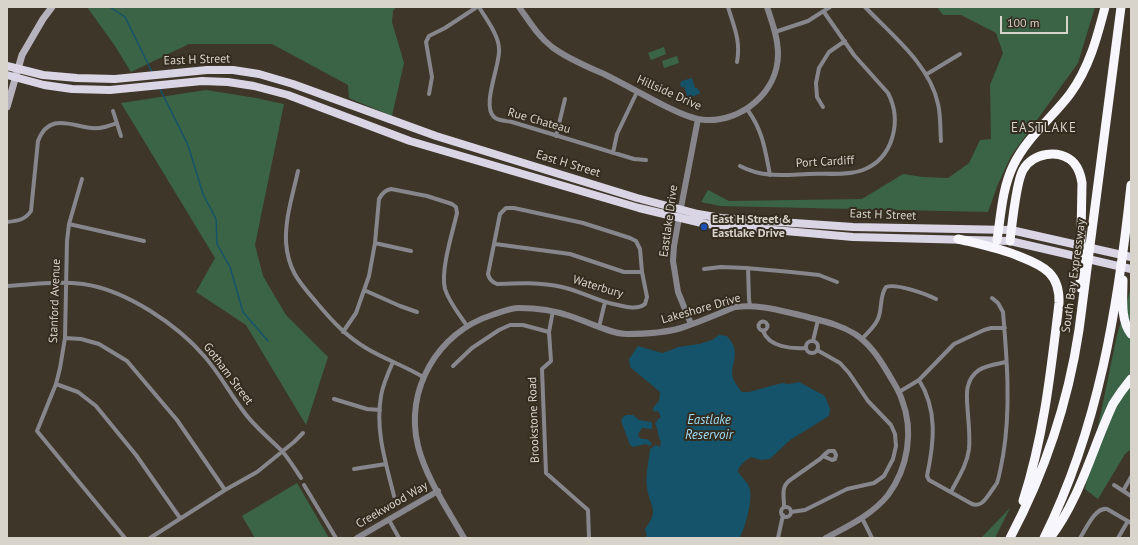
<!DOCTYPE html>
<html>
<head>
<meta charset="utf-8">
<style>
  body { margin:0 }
  #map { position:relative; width:1138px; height:545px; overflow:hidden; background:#3e3628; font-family:"PT Sans",sans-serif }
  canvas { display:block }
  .frame { position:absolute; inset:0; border:8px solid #d8d3cb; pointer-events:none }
  .scale { position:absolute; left:1000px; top:16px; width:68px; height:18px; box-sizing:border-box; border:2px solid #d8d3cb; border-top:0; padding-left:5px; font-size:12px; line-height:14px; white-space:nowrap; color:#d8d3cb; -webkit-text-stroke:3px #332c1f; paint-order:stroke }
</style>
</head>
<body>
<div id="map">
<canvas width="1138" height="545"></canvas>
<div class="frame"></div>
<div class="scale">100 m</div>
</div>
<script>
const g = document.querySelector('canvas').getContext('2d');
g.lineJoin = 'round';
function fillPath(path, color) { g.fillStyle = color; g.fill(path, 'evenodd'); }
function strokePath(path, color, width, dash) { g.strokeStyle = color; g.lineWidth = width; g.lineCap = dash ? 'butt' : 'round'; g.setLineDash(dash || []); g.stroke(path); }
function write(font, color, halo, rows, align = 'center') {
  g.font = font + ' "PT Sans",sans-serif'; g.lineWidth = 4; g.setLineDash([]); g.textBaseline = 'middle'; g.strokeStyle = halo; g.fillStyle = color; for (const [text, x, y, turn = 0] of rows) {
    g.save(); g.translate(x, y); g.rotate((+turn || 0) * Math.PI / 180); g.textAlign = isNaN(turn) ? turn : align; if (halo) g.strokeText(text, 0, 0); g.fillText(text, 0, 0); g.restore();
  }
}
fillPath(new Path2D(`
  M87,7H396L393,11L392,22L404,63L392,116L349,98L348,85L272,44H189L131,72L115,46Z
  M937,7H1095L1078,63L1011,156L998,184L988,212L720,206L701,202L708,190L729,201L862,199L903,174L923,177L948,178L969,163L980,140L991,139L990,85L1003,53L996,33L961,15H943Z
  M664,47L666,54L651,60L648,53Z
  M677,56L679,63L664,68L662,61Z
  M206,90L256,98L284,104L255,245L263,276L286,315L328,357L306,425L246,325L196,292L215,258L121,103Z
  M1131,288V449L1125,454L1098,499L1085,489L1117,335Z
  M297,483L329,538H255L242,516Z
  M1010,508L995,538H981L982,537Z`), '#3b6446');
fillPath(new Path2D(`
  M692,78L695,88H697L700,92L699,94L688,98L684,87H681L680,84L682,81Z
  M719,335L727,336C729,339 733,343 734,347C738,367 723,370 742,392H749L782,383L789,384L799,382L825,396L830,409L829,416L790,440L770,459L761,460L751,457C745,461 739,465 738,472C742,478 749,483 750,490C752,502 746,526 740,537L647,538L645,529C660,509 650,508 647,488C645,476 649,461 650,449L656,445L660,447L661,442C657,435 659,430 655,424L658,419L661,417L658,411L654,412L653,408L659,401L660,392L630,367L629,359L638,346L662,353L671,350L678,347L699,344L712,340Z
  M626,415H633L639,420L652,422V429L642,428L638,434L639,437L642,439H647L652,443L650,446L646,444L633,447L630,445L621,421L622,418Z`), '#145369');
strokePath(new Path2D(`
  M110,7L125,17L152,72
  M160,89L188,145L203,194L216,219L217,244L230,267L243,312L268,341`), '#145369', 1.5);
strokePath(new Path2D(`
  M479,7C486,19 498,34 499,48C501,64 481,105 494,117C498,121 507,121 512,122L634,159L646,160
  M728,7C734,27 741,41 737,62
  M865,7C892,35 930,65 938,104C941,116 940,129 941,141
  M775,32L808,21L830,7
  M927,74L960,54
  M429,94L432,77L426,42L429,36L445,28L477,7
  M823,107L817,97L816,83L819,68L829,52L845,41
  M747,109C763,131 765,149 770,175
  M113,111L121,136
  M556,136L565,99
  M613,153L617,134L637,92
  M740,166C763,178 783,175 808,174C825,173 847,176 863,170C894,158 902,120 888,93L854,55L824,12
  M298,171C293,194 285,218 286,242C288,271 300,283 317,303C332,321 346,336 366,348C384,359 405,366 423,377
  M82,179L69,224L67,241L65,338L60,368L56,384L37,431L125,538
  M506,208H514L583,223L630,238L636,241L640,249L642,272L647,297L645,304C638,310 626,307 618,305C598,302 581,291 562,287C540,282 519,283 497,284C492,282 489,279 488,274L500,214Z
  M7,222C17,221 25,220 31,211L38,141C49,112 71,126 92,128C101,129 109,126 117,123
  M69,224L144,241
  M375,243L411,251
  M495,244L570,254L624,272H642
  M748,268L749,299L750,306
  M704,269L721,267L746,268L791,272L819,275L837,282
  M7,286C32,284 58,281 83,284C126,290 178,325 205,357C220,374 230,394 244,412C254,426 269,438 282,451C289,459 295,469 301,478
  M364,290L400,306L417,312
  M553,311L549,332L551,361L542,369L546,473L588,510L589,538
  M758.5 326a4.5 4.5 0 1 1 9 0a4.5 4.5 0 1 1-9 0Z
  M599,327L605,302
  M763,331C769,347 791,349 806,348
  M343,332L356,313L369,276L375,243L379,199C382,193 385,190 391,189L427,196L452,204L456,207L457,213C453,231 440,271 445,289C449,302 459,314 467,326
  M65,338L81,339L99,344L127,361L177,420L225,490
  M862,339C868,332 877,325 879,316C882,306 880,295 886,287C896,283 926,294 936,299
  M813,341L818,320
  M806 347a6 6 0 1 1 12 0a6 6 0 1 1-12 0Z
  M393,362C388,373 383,384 381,396C375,431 386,463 394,496
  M453,366L472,348L499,330L510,325H523L549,332
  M919,380C938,410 934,443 927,476L929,480L972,504C981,507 985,500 990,493C992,490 995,486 997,483C1000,474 1001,465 1003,456C1011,409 1007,359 1003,312L998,303L992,298
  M56,384L78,392L96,406L136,455L180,518
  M899,392L919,380L954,344L984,330L991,328H1005
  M334,399L367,409L380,410
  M354,469L386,464
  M304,485L336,538
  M1114,485L1131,496
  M1123,491L1131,477
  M951,492C958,478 967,465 969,449C970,438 969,426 968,415C967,399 963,381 979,370C987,365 997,364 1006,362
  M784,507C784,493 780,486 793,478L820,459C823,456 826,453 829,451H834L836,455L835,459L832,460L823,456
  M781 512a5 5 0 1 1 10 0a5 5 0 1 1-10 0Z
  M791,512L805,510L847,489L874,483L884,476L893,459L896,446L895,434L891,425L868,401L849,373L840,363L817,350
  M862,518L872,538
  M389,520L399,538
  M150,538L225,490L257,472L294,442L303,433
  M778,538L783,515
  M1080,538C1086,529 1095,507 1107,509L1131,523
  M1118,538L1128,521`), '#88868d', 4);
strokePath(new Path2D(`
  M519,7C529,21 538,36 552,47C568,59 588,67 606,75C626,85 645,96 665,106C678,112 691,119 705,120C742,122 778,92 778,54C778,38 772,22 767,7
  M691,324L678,292L673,261L674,246L679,218L698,119
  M357,538L438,491
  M464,538C448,510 426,478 418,446C404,390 438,332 492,315C501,312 510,308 519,308C536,308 553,310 570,316C586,321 611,334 627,334C645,334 664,333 681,328C700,322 717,314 735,307C759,304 781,311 804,316C822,321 839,324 855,334C870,344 879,358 888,373C893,382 899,390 902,400C914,431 908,468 888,495C872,515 848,526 826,538`), '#88868d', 6);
strokePath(new Path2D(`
  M7,107L22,55L43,19L52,7`), '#b6b2be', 7);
strokePath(new Path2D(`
  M7,66L43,75L77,78L115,79L207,70H233L259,74L293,84L436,136L637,198L698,214L721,218L853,227L1011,230L1131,257
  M7,75L44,85L72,89L110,90L202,81L228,82L254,86L288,95L410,141L639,208L706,224L853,237L1010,241L1131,269`), '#d9d5e4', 8);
strokePath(new Path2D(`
  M958,239C979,244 1000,248 1021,257C1044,266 1060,274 1059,303C1051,370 1044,436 1023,501
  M997,240C1001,215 1002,189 1013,166C1026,138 1052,118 1070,94C1089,68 1097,38 1105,7
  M1010,241C1012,225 1016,182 1023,170C1032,153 1060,148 1074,163C1079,169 1081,176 1082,183L1080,288
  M1123,280C1123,297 1120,320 1131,334
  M1010,538C1045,472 1068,403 1079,330L1121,7
  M1044,538C1099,427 1118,307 1131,185
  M1050,538C1080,499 1092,449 1113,404L1121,392L1131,379`), '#f8f6fd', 9);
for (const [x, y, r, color] of [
  [704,227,4,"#1a4fb4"]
]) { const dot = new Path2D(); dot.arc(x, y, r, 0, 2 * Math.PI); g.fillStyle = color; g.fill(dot); strokePath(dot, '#332c1f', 1.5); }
write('12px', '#d8d3cb', '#332c1f', [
  ["East H Street",197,60,-2],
  ["Hillside Drive",669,93,24],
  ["Rue Chateau",539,121,16],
  ["Port Cardiff",825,162,-3],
  ["East H Street",568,164,17],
  ["East H Street",883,215,2],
  ["Eastlake Drive",669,221,-82],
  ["South Bay Expressway",1074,276,-82],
  ["Waterbury",598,287,17],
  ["Stanford Avenue",55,301,-88],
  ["Lakeshore Drive",701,309,-16],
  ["Gotham Street",228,374,53],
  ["Brookstone Road",534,420,-92],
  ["Creekwood Way",392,505,-30]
]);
write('bold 12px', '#d8d3cb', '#332c1f', [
  ["East H Street &",712,220],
  ["Eastlake Drive",712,234]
], 'left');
g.letterSpacing = '1px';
write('13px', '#d8d3cb', '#332c1f', [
  ["EASTLAKE",1044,128]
]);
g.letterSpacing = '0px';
write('italic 13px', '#9edbf4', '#332c1f', [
  ["Eastlake",709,420],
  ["Reservoir",709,435]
]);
</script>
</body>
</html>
